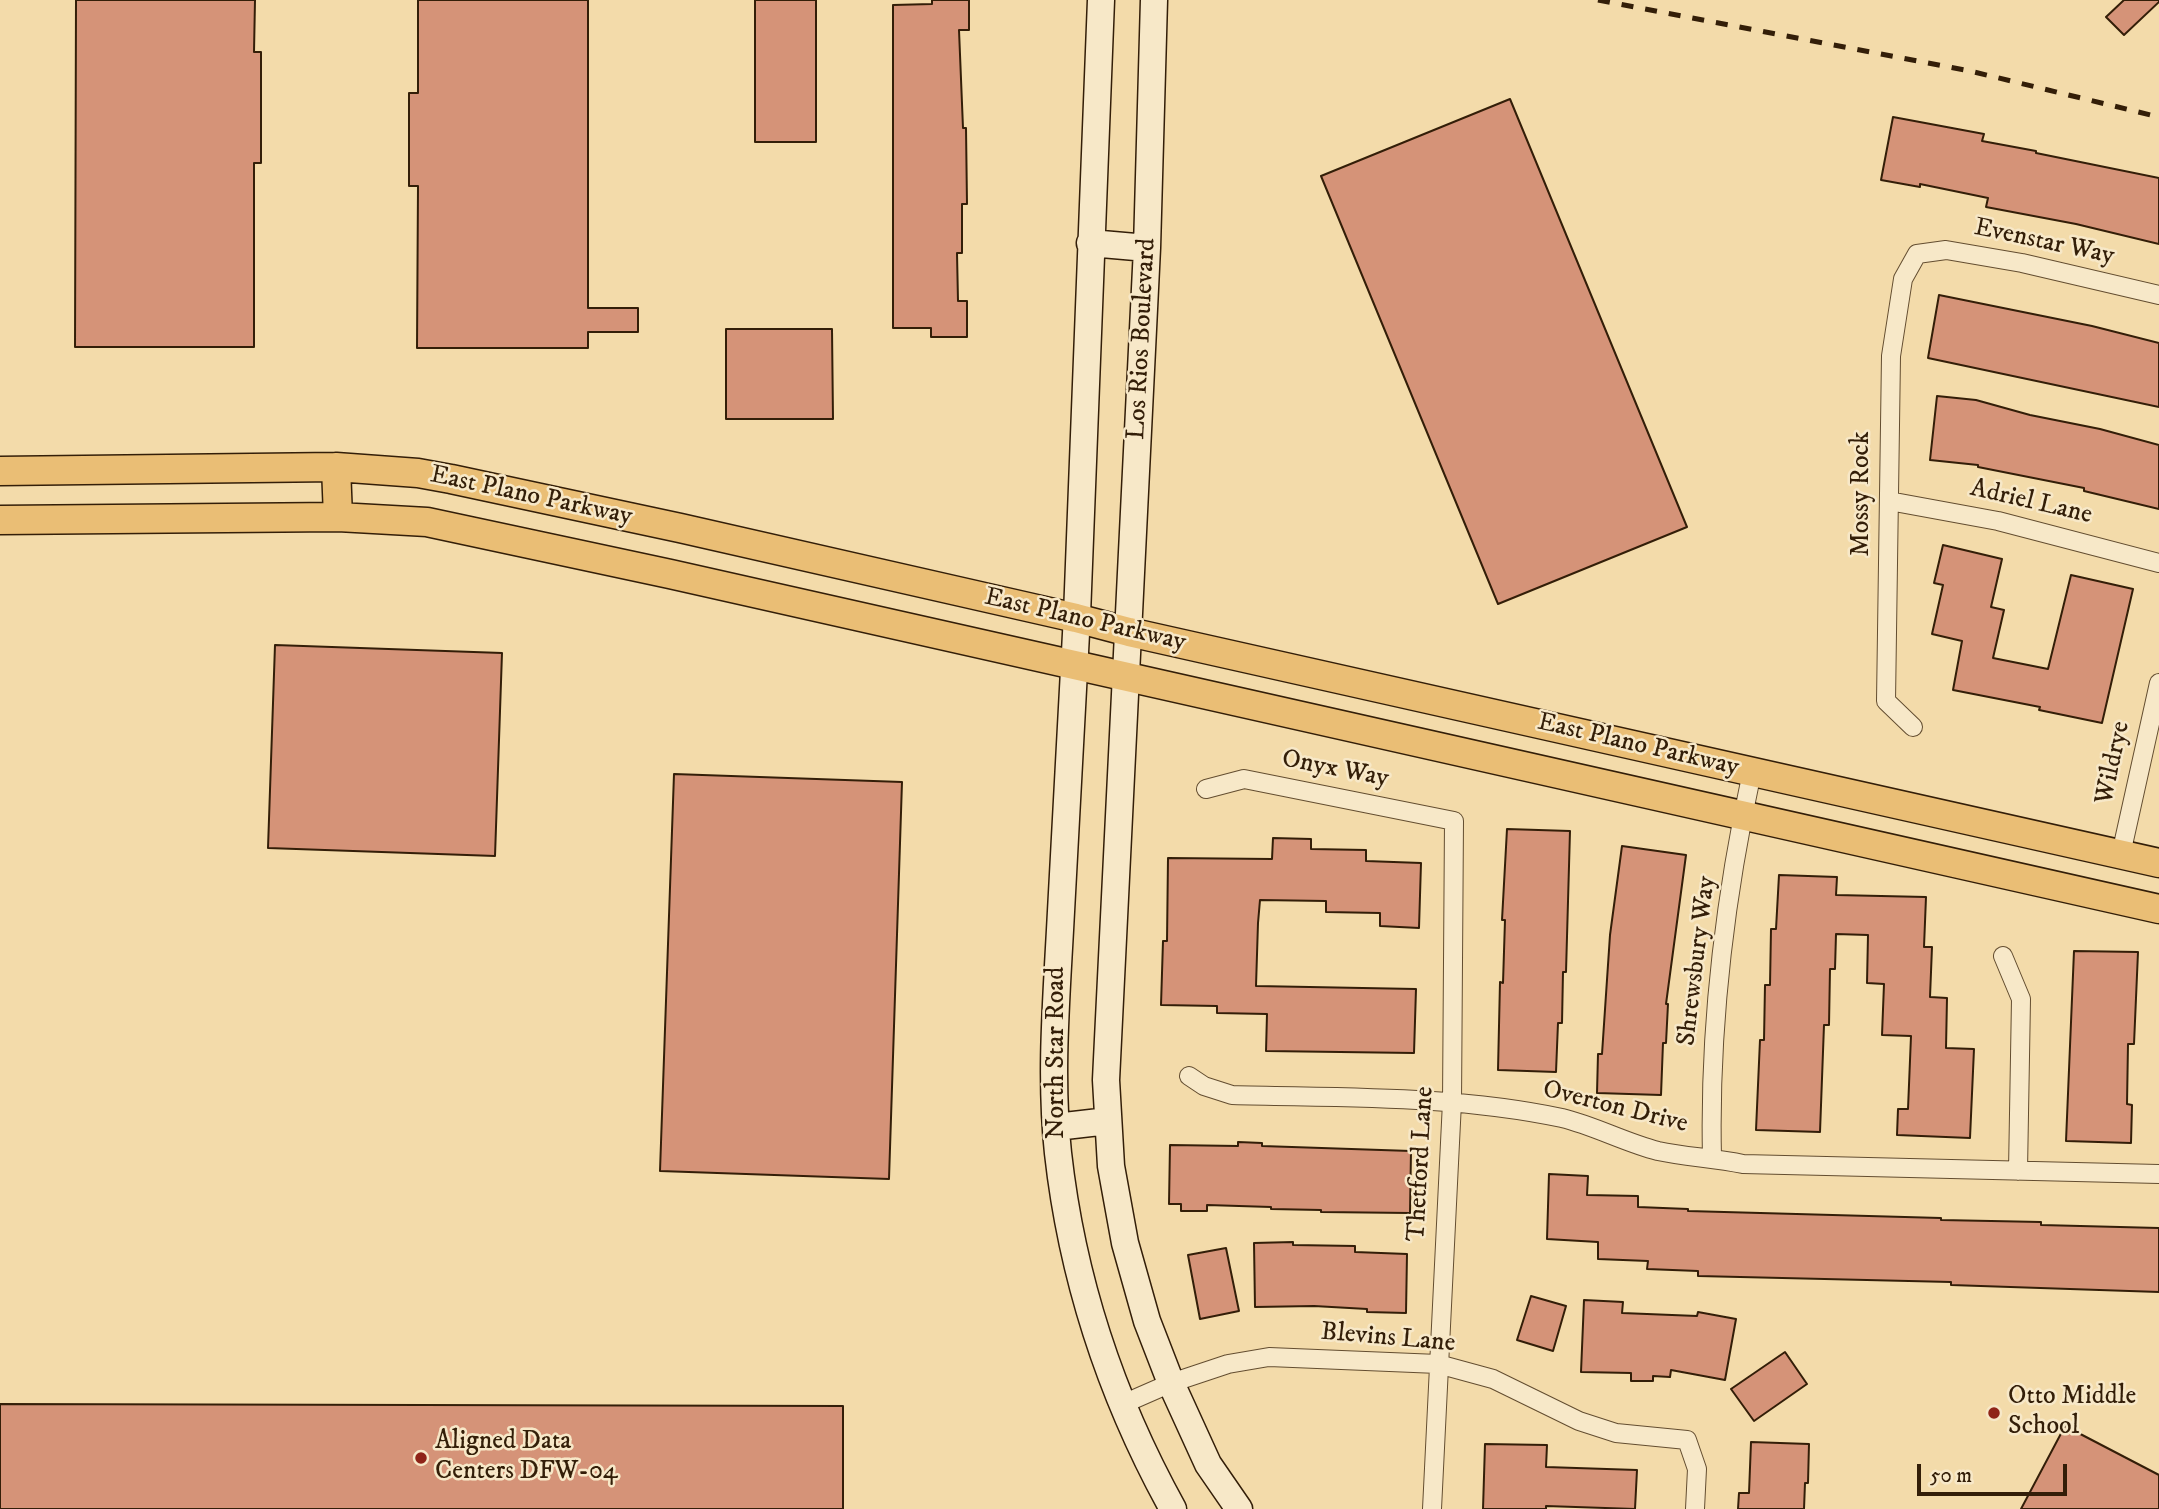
<!DOCTYPE html>
<html>
<head>
<meta charset="utf-8">
<style>
  body { margin:0 }
  #map { position:relative; width:2159px; height:1509px; overflow:hidden; background:#f3dbaa; font-family:"IM FELL DW Pica",serif }
  canvas { display:block }
  .scale { position:absolute; left:1917px; top:1464px; width:150px; height:32px; box-sizing:border-box; border:4px solid #331e08; border-top:0; padding-left:9px; font-size:21px; line-height:24px; white-space:nowrap; color:#331e08; -webkit-text-stroke:5px #f7e8c8; paint-order:stroke }
</style>
</head>
<body>
<div id="map">
<canvas width="2159" height="1509"></canvas>
<div class="scale">50 m</div>
</div>
<script>
const g = document.querySelector('canvas').getContext('2d');
g.lineJoin = 'round';
function fillPath(path, color) { g.fillStyle = color; g.fill(path, 'evenodd'); }
function strokePath(path, color, width, dash) { g.strokeStyle = color; g.lineWidth = width; g.lineCap = dash ? 'butt' : 'round'; g.setLineDash(dash || []); g.stroke(path); }
function write(font, color, halo, rows, align = 'center') {
  g.font = font + ' "IM FELL DW Pica",serif'; g.lineWidth = 5; g.setLineDash([]); g.textBaseline = 'middle'; g.strokeStyle = halo; g.fillStyle = color; for (const [text, x, y, turn = 0] of rows) {
    g.save(); g.translate(x, y); g.rotate((+turn || 0) * Math.PI / 180); g.textAlign = isNaN(turn) ? turn : align; if (halo) g.strokeText(text, 0, 0); g.fillText(text, 0, 0); g.restore();
  }
}
const building = new Path2D(`
  M76,0H255L254,52H261V163H254V347H75Z
  M418,0H588V308H638V332H588V348H417L418,186H409V93H418Z
  M755,0H816V142H755Z
  M932,0H969V30H959L963,128H966L967,204H962V253H957L958,301H967V337H931V328H893V5L932,4Z
  M2124,0H2159V2L2124,35L2106,17Z
  M1510,99L1687,527L1498,604L1321,176Z
  M1893,117L1984,134L1982,141L2036,151V153L2159,178V244L2076,224L1986,207L1988,198L1920,184V187L1881,180Z
  M1939,295L2092,326L2159,343V407L1928,358Z
  M726,329H832L833,419H726Z
  M1937,396L1976,400L2030,415L2100,429L2159,445V509L2084,491V488L1978,467V465L1930,460Z
  M1943,545L2002,559L1991,607L2004,610L1993,658L2048,669L2071,575L2133,589L2102,723L2039,710L2040,707L1953,690L1962,641L1932,634L1943,585L1934,583Z
  M275,645L502,653L495,856L268,848Z
  M674,774L902,782L889,1179L660,1171Z
  M1507,829L1570,831L1566,972H1563L1562,1023H1558L1556,1072L1498,1070L1500,982L1503,983L1505,920H1502Z
  M1273,838L1311,839V849L1366,850V861L1421,863L1419,928L1380,926V913L1326,912V901L1260,900L1258,923L1256,986L1416,989L1414,1053L1266,1051L1267,1014L1217,1013V1006L1161,1005L1163,941H1167L1168,858L1272,859Z
  M1622,846L1686,855L1666,1004H1668L1666,1043H1663L1661,1095L1597,1093L1598,1054H1602L1610,935Z
  M1779,875L1837,877L1836,895L1926,897L1924,947H1932L1930,997L1947,998L1946,1048L1974,1049L1970,1138L1897,1135L1898,1109H1908L1911,1036L1882,1035L1884,984L1867,983L1868,935L1836,934L1835,969H1830L1829,1025H1824L1820,1132L1756,1130L1760,1040H1764L1765,985H1770L1771,929H1776Z
  M2074,951L2138,952L2134,1044H2128L2127,1104L2132,1105L2131,1143L2066,1141Z
  M1238,1142L1262,1143V1146L1411,1151L1410,1213L1321,1212V1210L1271,1209V1207L1207,1205V1211H1181V1204H1169L1170,1145L1238,1146Z
  M1549,1174L1588,1176L1587,1195L1638,1196V1207L1688,1209V1211L1941,1218V1220L2041,1222V1225L2159,1228V1292L1951,1285V1282L1698,1276V1271L1647,1269L1648,1261L1598,1259V1242L1547,1239Z
  M1293,1242V1245L1355,1246V1252L1407,1254L1406,1313L1367,1312V1309L1314,1306L1255,1307L1254,1243Z
  M1226,1248L1239,1311L1200,1319L1188,1255Z
  M1531,1296L1566,1306L1553,1351L1517,1340Z
  M1584,1300L1623,1302L1622,1313L1697,1316L1698,1312L1736,1319L1725,1380L1671,1370L1670,1377L1653,1376V1381H1631V1373L1581,1372Z
  M1785,1352L1807,1384L1754,1421L1731,1389Z
  M0,1404L843,1406V1509H0Z
  M2065,1426L2159,1475V1509H2021Z
  M1751,1442L1809,1444L1808,1483H1805L1804,1509H1738L1739,1493H1749Z
  M1485,1444L1547,1445L1546,1467L1637,1470L1635,1509L1546,1506V1509H1483Z`);
fillPath(building, '#d59378');
strokePath(building, '#331e08', 2);
const street = new Path2D(`
  M1889,501L1998,521L2159,563
  M1913,727L1886,701L1891,356L1903,279L1917,254L1946,250L2022,263L2159,295
  M1206,789L1244,779L1454,821L1452,1102L1432,1509
  M2121,854L2159,683
  M2003,956L2021,999L2018,1171
  M1189,1076L1204,1086L1232,1095C1342,1098 1454,1095 1562,1118C1595,1126 1626,1143 1658,1151C1686,1157 1715,1158 1743,1164L2159,1174
  M1712,1157C1709,1029 1725,897 1752,772
  M1123,1404L1171,1383L1228,1364L1269,1357L1438,1364L1493,1379L1579,1421L1616,1433L1687,1440L1697,1469L1695,1509`);
const secondary = new Path2D(`
  M1101,0C1092,205 1086,410 1077,615C1072,720 1065,825 1060,930C1056,1004 1050,1079 1058,1153C1072,1278 1112,1399 1173,1509
  M1154,0L1147,248L1106,1080L1111,1166L1125,1243L1147,1321L1171,1383L1208,1464L1239,1509
  M1090,243L1147,248
  M1056,1127L1108,1121`);
const primary = new Path2D(`
  M336,467L338,517
  M0,471L336,467L418,473L451,479L680,528L1076,618L1129,632L2159,863
  M0,520L338,517L427,522L670,574L2159,909`);
strokePath(street, '#634d30', 20);
strokePath(secondary, '#331e08', 29);
strokePath(primary, '#331e08', 31);
strokePath(street, '#f7e8c8', 18);
strokePath(secondary, '#f7e8c8', 26);
strokePath(primary, '#eabe75', 28);
strokePath(new Path2D(`
  M1598,0L1970,71L2159,117`), '#331e08', 5, [12, 12]);
for (const [x, y, r, color] of [
  [1994,1413,7,"#8f2418"],
  [421,1458,7,"#8f2418"]
]) { const dot = new Path2D(); dot.arc(x, y, r, 0, 2 * Math.PI); g.fillStyle = color; g.fill(dot); strokePath(dot, '#f7e8c8', 2.5); }
write('26px', '#331e08', '#f7e8c8', [
  ["Evenstar Way",2044,243,12],
  ["Los Rios Boulevard",1143,339,-87],
  ["Mossy Rock",1863,494,-90],
  ["East Plano Parkway",531,497,12],
  ["Adriel Lane",2031,503,13],
  ["East Plano Parkway",1085,621,13],
  ["East Plano Parkway",1638,746,13],
  ["Wildrye",2114,763,-78],
  ["Onyx Way",1335,770,11],
  ["Shrewsbury Way",1698,961,-83],
  ["North Star Road",1058,1053,-90],
  ["Overton Drive",1615,1108,14],
  ["Thetford Lane",1422,1164,-87],
  ["Blevins Lane",1388,1339,5]
]);
write('26px', '#331e08', '#f7e8c8', [
  ["Otto Middle",2008,1398],
  ["School",2008,1428],
  ["Aligned Data",435,1443],
  ["Centers DFW-04",435,1473]
], 'left');
</script>
</body>
</html>
